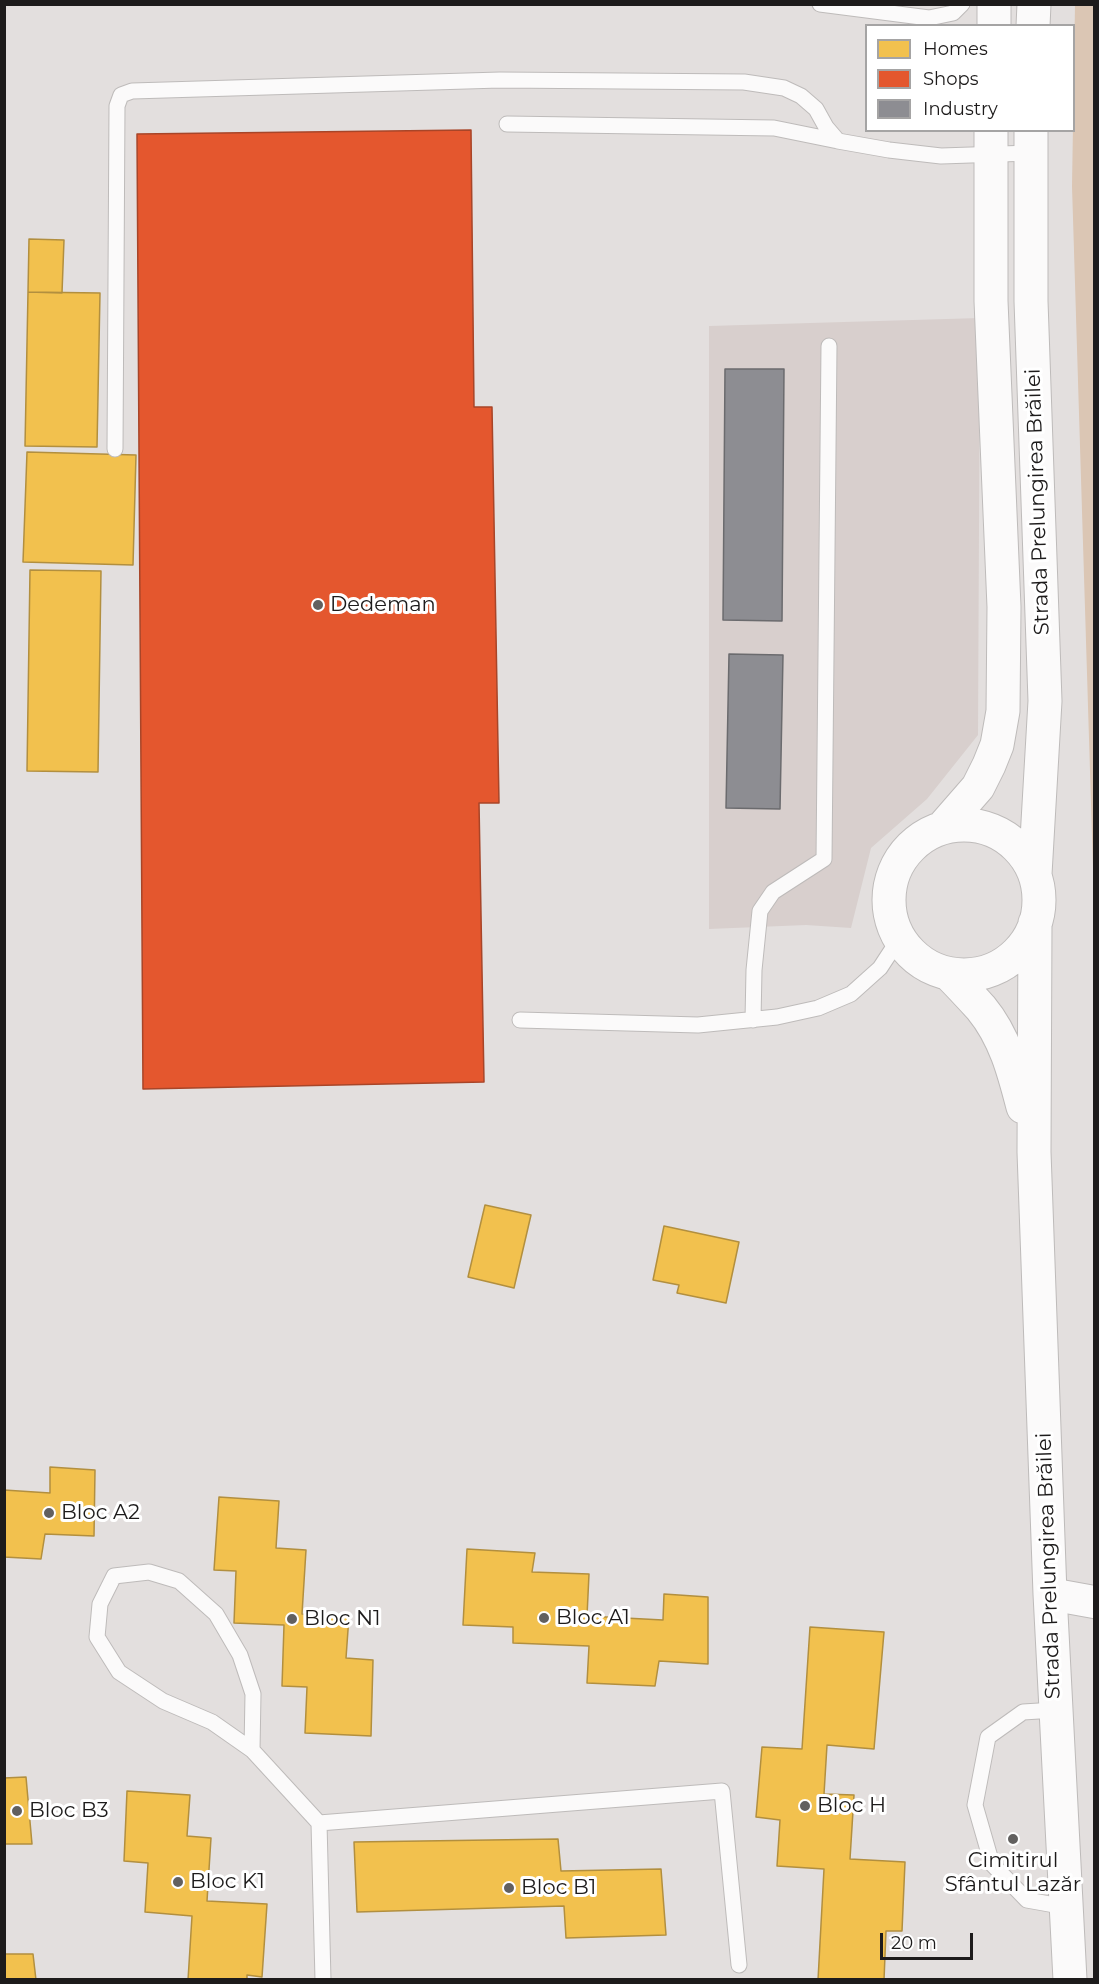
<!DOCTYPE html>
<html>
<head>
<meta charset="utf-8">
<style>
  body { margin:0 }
  #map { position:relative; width:1099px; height:1984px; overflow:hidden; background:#e3dfde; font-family:Montserrat,sans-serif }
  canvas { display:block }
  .frame { position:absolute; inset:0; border:6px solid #1d1b1b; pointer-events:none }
  .legend { position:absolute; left:865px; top:24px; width:210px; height:108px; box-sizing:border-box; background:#fff; border:2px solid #a5a4a4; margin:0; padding:8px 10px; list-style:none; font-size:18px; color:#1d1b1b }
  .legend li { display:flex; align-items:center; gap:12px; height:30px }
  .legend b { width:30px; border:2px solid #a5a4a4 }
  .scale { position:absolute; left:880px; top:1933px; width:93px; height:27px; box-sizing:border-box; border:3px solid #1d1b1b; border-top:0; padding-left:8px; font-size:18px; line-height:21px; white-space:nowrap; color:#1d1b1b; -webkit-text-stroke:4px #fff; paint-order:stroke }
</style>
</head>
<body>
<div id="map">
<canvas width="1099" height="1984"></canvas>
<div class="frame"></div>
<ul class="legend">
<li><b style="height:16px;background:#f2c14e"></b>Homes</li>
<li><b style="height:16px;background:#e4572e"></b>Shops</li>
<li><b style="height:16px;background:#8d8d92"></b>Industry</li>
</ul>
<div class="scale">20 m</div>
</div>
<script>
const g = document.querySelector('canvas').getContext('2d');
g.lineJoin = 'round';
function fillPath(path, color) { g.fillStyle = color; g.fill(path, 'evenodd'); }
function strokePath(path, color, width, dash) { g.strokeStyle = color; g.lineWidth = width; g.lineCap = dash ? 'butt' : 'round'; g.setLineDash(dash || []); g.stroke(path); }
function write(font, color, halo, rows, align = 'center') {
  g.font = font + ' Montserrat,sans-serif'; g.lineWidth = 6; g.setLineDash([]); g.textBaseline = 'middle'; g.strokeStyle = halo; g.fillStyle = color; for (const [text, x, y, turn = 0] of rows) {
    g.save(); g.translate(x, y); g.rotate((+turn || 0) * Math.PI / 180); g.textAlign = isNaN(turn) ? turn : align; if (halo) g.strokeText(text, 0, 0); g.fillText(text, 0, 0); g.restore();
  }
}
fillPath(new Path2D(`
  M980,318L978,735L927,799L871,848L851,928L806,925L709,929V326Z`), '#d8cfcd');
fillPath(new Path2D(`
  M1075,5H1094V901L1072,186Z`), '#dbc6b4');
const homes = new Path2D(`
  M29,239L64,240L62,293L28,292Z
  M28,292L100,293L97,447L25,446Z
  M27,452L136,455L133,565L23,562Z
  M30,570L101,571L98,772L27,771Z
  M485,1205L531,1215L514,1288L468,1277Z
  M664,1226L739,1242L726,1303L677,1293L679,1285L653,1280Z
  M50,1467L95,1470L94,1536L45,1534L41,1559L4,1557V1490L50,1493Z
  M219,1497L279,1501L276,1548L306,1550L302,1614L349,1616L346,1658L373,1660L371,1736L305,1733L307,1687L282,1686L284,1625L234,1623L236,1571L214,1570Z
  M467,1549L535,1553L532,1572L589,1574L587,1616L663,1620L664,1594L708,1597V1664L659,1661L655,1686L587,1683L589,1646L513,1643V1627L463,1625Z
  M810,1627L884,1632L874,1749L827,1745L824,1794L854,1795L850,1859L905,1862L902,1931H886L884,1980H818L824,1869L777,1866L780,1820L756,1817L762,1747L802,1749Z
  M26,1777L32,1844H4V1778Z
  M127,1791L190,1795L187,1836L211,1838L207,1901L267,1904L262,1977L247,1975V1980H188L192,1916L145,1912L148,1863L124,1861Z
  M558,1839L561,1871L661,1869L666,1935L566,1938L564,1906L357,1912L354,1842Z
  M4,1954H33L36,1980H4Z`);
fillPath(homes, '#f2c14e');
strokePath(homes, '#b28f3f', 1.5);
const shops = new Path2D(`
  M471,130L474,407H492L499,803H479L484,1082L143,1089L137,134Z`);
fillPath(shops, '#e4572e');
strokePath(shops, '#a84528', 1.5);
const industry = new Path2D(`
  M725,369H784L782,621L723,620Z
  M729,654L783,655L780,809L726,808Z`);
fillPath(industry, '#8d8d92');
strokePath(industry, '#6b6b6e', 1.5);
const service = new Path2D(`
  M820,4L929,18L953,13L962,4
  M507,124L774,128L838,141
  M115,449L117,106L121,95L132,91L500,80L744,82L784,88L801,96L816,109L826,127L838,141L889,150L941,156L1031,153
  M520,1020L698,1025L777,1017L818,1008L851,994L880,968L899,939
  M753,1020L754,970L760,911L773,892L824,859L829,346
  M1055,1710L1023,1712L988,1737L975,1805L992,1864L1027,1900L1066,1907
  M252,1750L253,1694L240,1655L216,1614L179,1581L149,1572L114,1576L100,1604L97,1637L119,1672L163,1701L212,1722L252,1750L319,1823
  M323,1980L319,1823L722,1791L739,1965`);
const minor = new Path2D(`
  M1050,1594L1094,1602`);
const secondary = new Path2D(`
  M994,26V4
  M1033,26L1034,4
  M1031,130V301L1045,701L1035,874
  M889 900a75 75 0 1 1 150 0a75 75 0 1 1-150 0Z
  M944,826L978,787L989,765L997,745L1003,711L1004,607L991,301V130
  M1035,923L1034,1152L1050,1594L1070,1980
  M949,974C960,985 971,997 981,1008C1005,1037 1014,1072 1023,1107`);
strokePath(service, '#bebbba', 17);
strokePath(minor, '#bebbba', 34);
strokePath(secondary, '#bebbba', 35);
strokePath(service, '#fbfafa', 15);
strokePath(minor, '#fbfafa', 32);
strokePath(secondary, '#fbfafa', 33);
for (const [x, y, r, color] of [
  [318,605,6,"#62605f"],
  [49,1513,6,"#62605f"],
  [544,1618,6,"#62605f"],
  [292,1619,6,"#62605f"],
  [805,1806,6,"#62605f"],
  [17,1811,6,"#62605f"],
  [1013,1839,6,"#62605f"],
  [178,1882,6,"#62605f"],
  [509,1888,6,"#62605f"]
]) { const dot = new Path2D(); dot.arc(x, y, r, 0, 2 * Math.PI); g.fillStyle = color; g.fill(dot); strokePath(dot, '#fff', 2); }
write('21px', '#1d1b1b', '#fff', [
  ["Strada Prelungirea Brăilei",1038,502,-92],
  ["Strada Prelungirea Brăilei",1049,1566,-92]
]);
write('21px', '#1d1b1b', '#fff', [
  ["Dedeman",330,605],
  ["Bloc A2",61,1513],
  ["Bloc A1",556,1618],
  ["Bloc N1",304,1619],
  ["Bloc H",817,1806],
  ["Bloc B3",29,1811],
  ["Cimitirul",1013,1861,"center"],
  ["Sfântul Lazăr",1013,1885,"center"],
  ["Bloc K1",190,1882],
  ["Bloc B1",521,1888]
], 'left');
</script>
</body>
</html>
